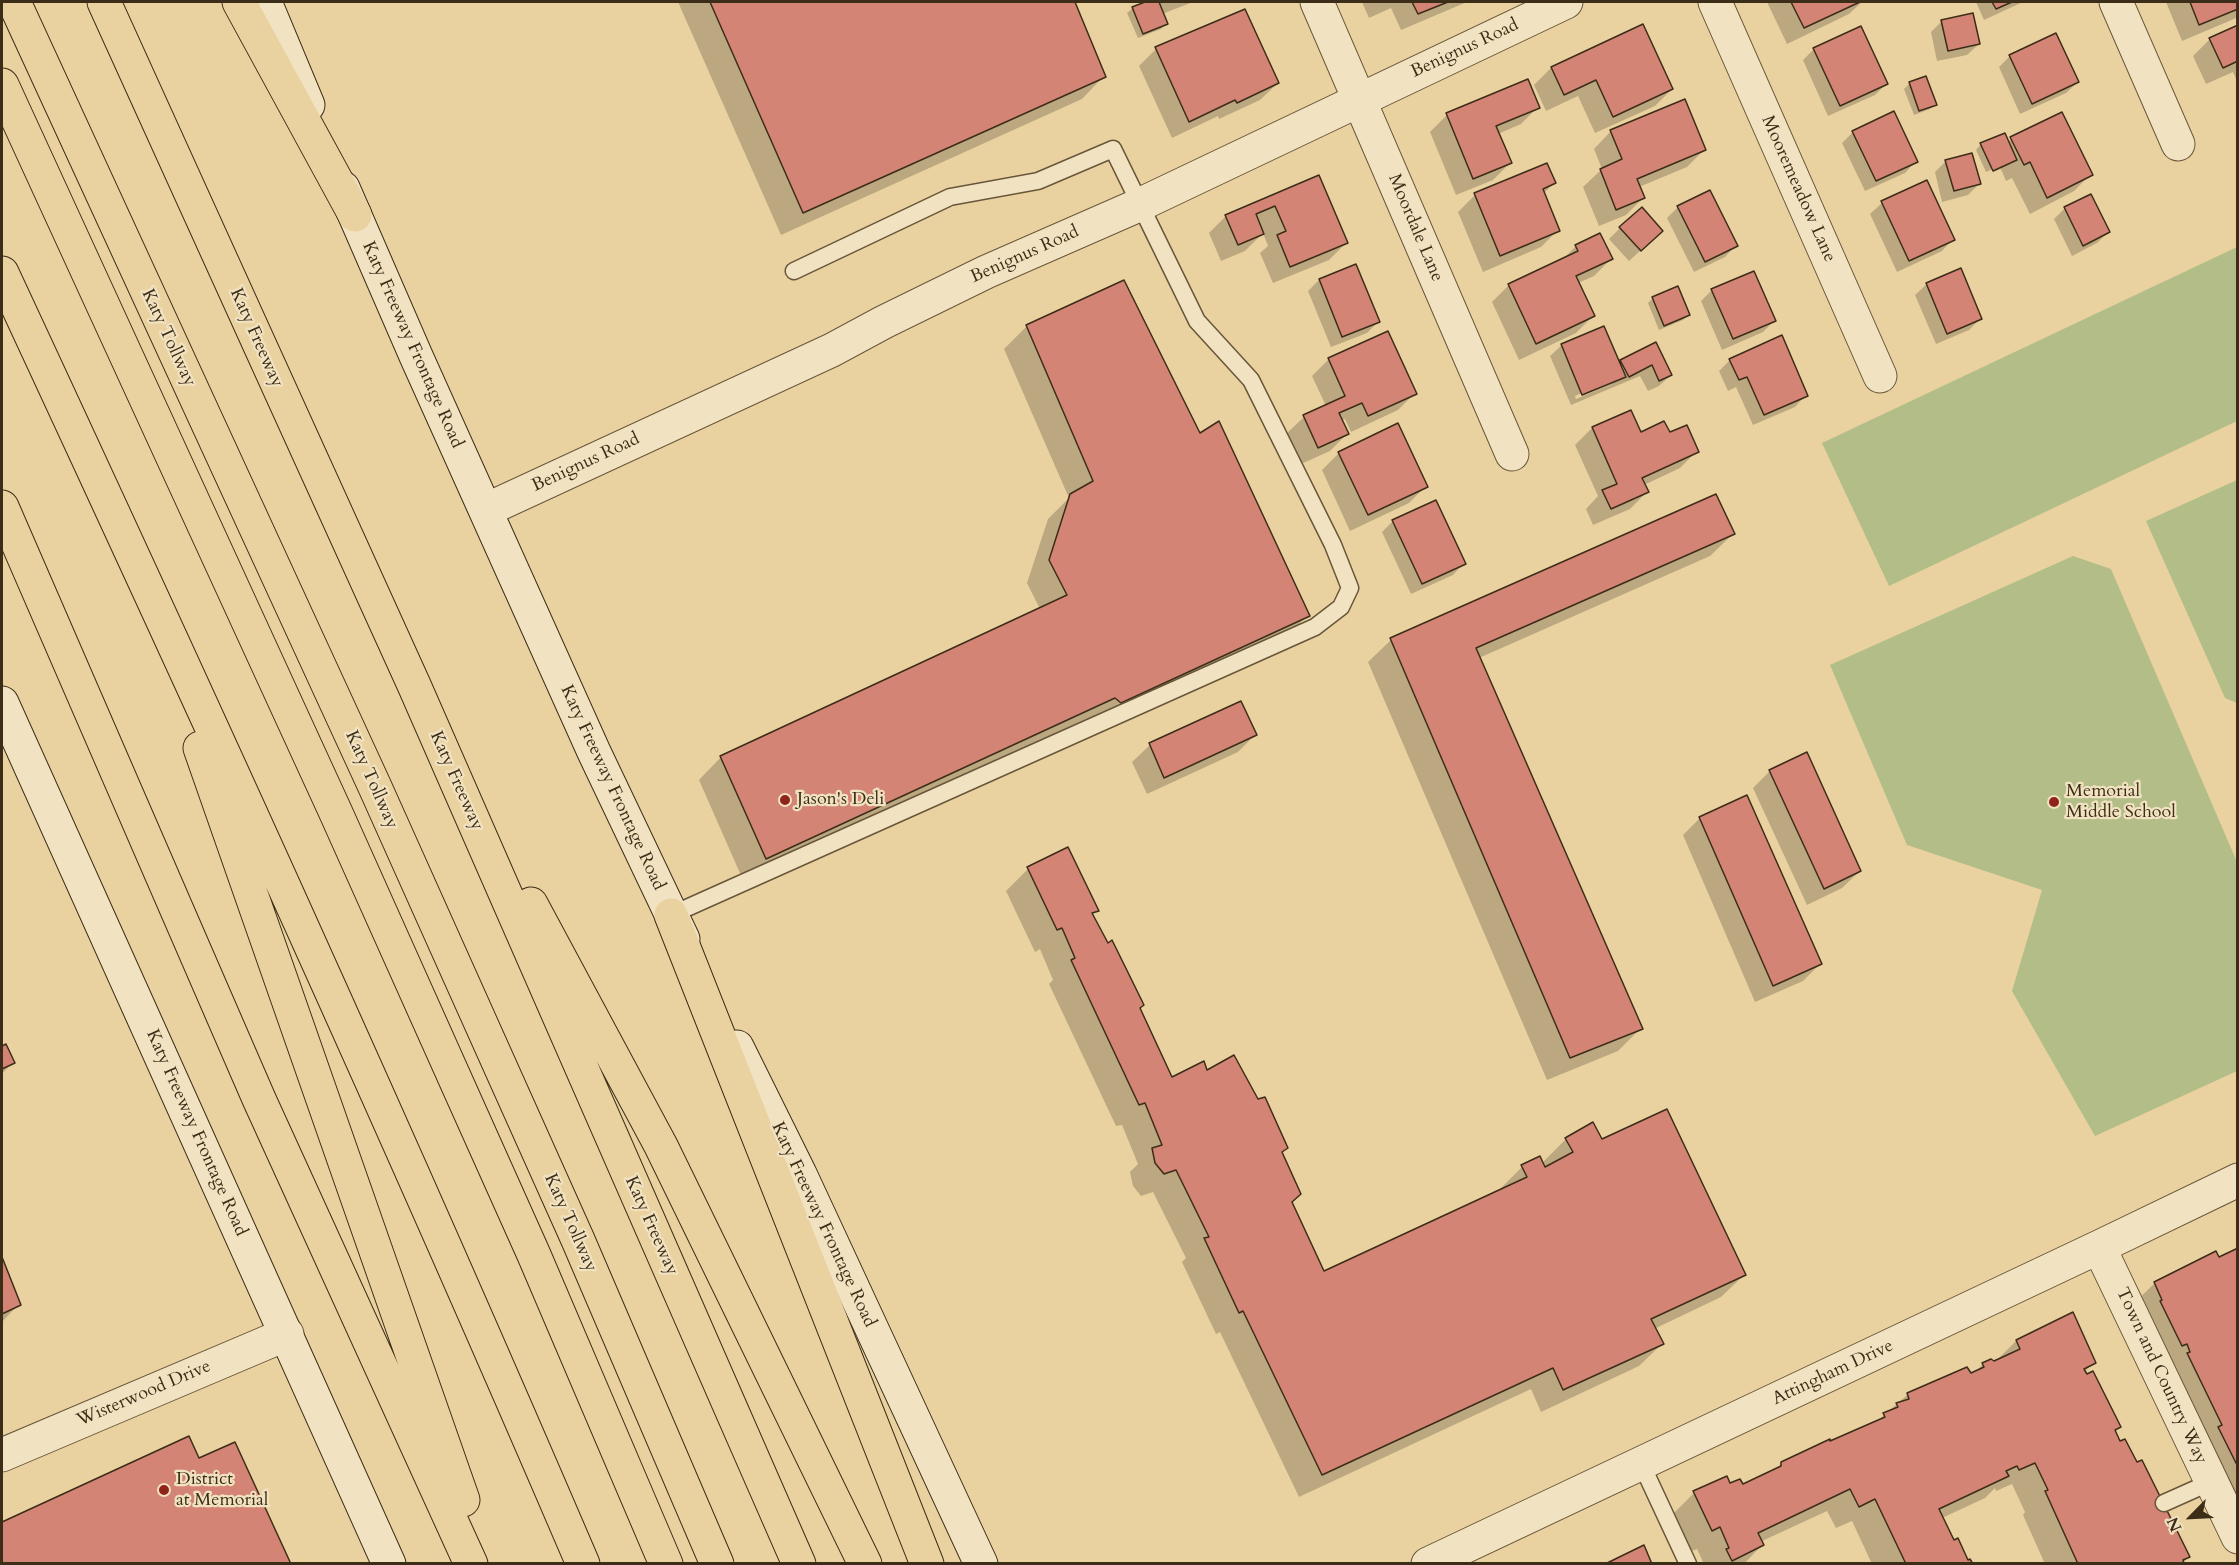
<!DOCTYPE html>
<html>
<head>
<meta charset="utf-8">
<style>
  body { margin:0 }
  #map { position:relative; width:2239px; height:1565px; overflow:hidden; background:#ead2a0; font-family:Cardo,serif }
  canvas { display:block }
  .frame { position:absolute; inset:0; border:3px solid #3c2d18; pointer-events:none }
  .north { position:absolute; left:2161px; top:1487px; width:60px; height:60px; -webkit-text-stroke:4px #f1e2c1; paint-order:stroke; rotate:246deg; font-size:16px; font-weight:700; line-height:24px; text-align:center; color:#3c2d18 }
  .north::after { content:''; display:block; margin:auto; width:21px; height:27px; background:#3c2d18; clip-path:polygon(50% 0,100% 100%,50% 72%,0 100%) }
</style>
</head>
<body>
<div id="map">
<canvas width="2239" height="1565"></canvas>
<div class="frame"></div>
<div class="north">N</div>
</div>
<script>
const g = document.querySelector('canvas').getContext('2d');
g.lineJoin = 'round';
function fillPath(path, color) { g.fillStyle = color; g.fill(path, 'evenodd'); }
function strokePath(path, color, width, dash) { g.strokeStyle = color; g.lineWidth = width; g.lineCap = dash ? 'butt' : 'round'; g.setLineDash(dash || []); g.stroke(path); }
function write(font, color, halo, rows, align = 'center') {
  g.font = font + ' Cardo,serif'; g.lineWidth = 4.5; g.setLineDash([]); g.textBaseline = 'middle'; g.strokeStyle = halo; g.fillStyle = color; for (const [text, x, y, turn = 0] of rows) {
    g.save(); g.translate(x, y); g.rotate((+turn || 0) * Math.PI / 180); g.textAlign = isNaN(turn) ? turn : align; if (halo) g.strokeText(text, 0, 0); g.fillText(text, 0, 0); g.restore();
  }
}
fillPath(new Path2D(`
  M2237,247V421L1889,586L1822,443Z
  M2237,480V703L2225,698L2146,521Z
  M2073,556L2111,569L2237,862V1071L2095,1136L2012,991L2042,890L1907,845L1830,665Z`), '#b2bd88');
fillPath(new Path2D(`
  M678,2H1073L1104,76L1082,99L781,235Z
  M1149,2H1193L1162,14L1166,24L1161,29L1138,38L1127,13L1133,8Z
  M1362,2H1467L1401,30L1391,8L1369,18Z
  M1767,2H1862L1849,14L1787,44Z
  M1976,2H2023L1984,20Z
  M2166,2H2238V16L2234,19L2182,41Z
  M1942,21L1979,44L1967,55L1937,61L1931,32Z
  M1643,26L1672,89L1655,106L1595,133L1578,96L1546,111L1534,85L1551,68Z
  M2238,27V83L2233,72L2206,84L2193,56L2210,39Z
  M1197,30L1278,83L1260,100L1219,119L1218,116L1172,138L1139,66L1156,49Z
  M1814,49L1886,84L1875,95L1828,116L1803,60Z
  M2010,56L2078,82L2066,93L2020,114L1999,67Z
  M1925,78L1935,104L1930,109L1914,115L1904,89L1909,84Z
  M1538,107L1521,124L1498,134L1510,163L1493,180L1456,195L1430,132L1447,115Z
  M2061,114L2091,174L2074,191L2030,214L2012,178L2006,181L2001,169L1987,175L2000,169V166L1986,172L1976,150L1981,144L2007,142Z
  M1611,131L1704,150L1687,167L1639,187L1643,198L1626,215L1599,226L1583,187L1602,169L1594,149Z
  M1853,132L1916,161L1905,173L1865,191L1842,143Z
  M1946,161L1979,184L1968,195L1942,202L1935,172Z
  M1318,177L1346,243L1329,260L1273,283L1260,253L1268,246L1263,233L1245,251L1221,261L1209,233L1226,216Z
  M1926,182L1953,239L1942,251L1897,272L1870,214L1882,203Z
  M1554,183L1543,194L1558,230L1541,247L1483,272L1458,212L1475,195Z
  M1678,207L1736,245L1725,257L1694,272L1667,218Z
  M2065,208L2108,232L2097,243L2072,256L2054,219Z
  M1620,228L1650,242L1629,261L1609,239Z
  M1576,246L1611,259L1594,276L1578,283L1593,316L1576,333L1519,360L1492,302L1509,285L1561,261Z
  M1319,280L1378,322L1367,333L1331,347L1308,291Z
  M1927,284L1980,319L1969,330L1936,344L1915,295Z
  M1712,290L1774,321L1763,332L1722,350L1701,301Z
  M1653,298L1688,315L1683,320L1659,330L1648,303Z
  M1027,326L1200,435L1308,615L1285,638L743,880L699,780L721,757L1040,609L1027,583L1048,519L1069,498L1004,349Z
  M1656,344L1671,375L1659,386L1648,391L1640,376L1571,405L1550,356L1562,345L1619,363ZM1612,380V384L1576,399L1575,396Z
  M1329,359L1415,393L1398,410L1351,432L1345,419L1341,421L1347,434L1330,451L1301,464L1286,434L1304,417L1326,406L1312,376Z
  M1730,360L1806,395L1795,407L1753,425L1736,387L1728,391L1719,371Z
  M1630,412L1640,434H1669L1697,451L1680,468L1644,485L1647,492L1630,509L1593,525L1586,509L1598,496L1575,445L1592,428Z
  M1339,453L1426,486L1409,503L1350,531L1322,470Z
  M1715,495L1733,534L1710,556L1479,658L1641,1028L1618,1051L1547,1080L1368,662L1391,640Z
  M1393,521L1464,563L1453,575L1411,594L1382,532Z
  M1240,703L1255,735L1238,752L1147,794L1132,762L1150,745Z
  M1770,771L1860,871L1842,888L1807,905L1753,788Z
  M1700,818L1820,964L1803,981L1755,1002L1683,835Z
  M1028,869L1097,910L1092,916L1139,1008L1171,1080L1207,1072L1281,1153L1291,1202L1323,1273L1500,1191V1189L1522,1167L1542,1163L1566,1139L1601,1141L1744,1275L1721,1297L1654,1329L1662,1344L1639,1366L1541,1412L1531,1389L1299,1497L1220,1332L1216,1334L1182,1262L1186,1258L1153,1192L1141,1196L1133,1186L1130,1172L1138,1164L1122,1125L1116,1126L1049,984L1053,980L1040,949L1035,952L1006,891Z
  M6,1046L13,1062L2,1074V1048Z
  M2238,1249V1536L2132,1305L2155,1283Z
  M2,1261L19,1304L2,1322Z
  M2072,1314L2094,1363L2084,1372L2119,1427L2114,1432L2188,1556L2183,1564H2045L2023,1515L2025,1512L2012,1484L1996,1491L1995,1488L1985,1498L1942,1518L1953,1542L1967,1562L1971,1564H1872L1852,1521L1836,1528L1827,1511L1760,1542L1762,1545L1744,1564H1704L1697,1549L1689,1552L1672,1515L1694,1493L1729,1485L1742,1486L1775,1470L1782,1463L1875,1423L1907,1395L1966,1369L1970,1375L1973,1374L1983,1364L1995,1362L2016,1341Z
  M188,1438L198,1460L289,1564H2V1524Z`), '#0003');
const building = new Path2D(`
  M710,2H1075L1106,77L803,213Z
  M1145,2H1159L1168,24L1143,34L1132,7Z
  M1412,2H1448L1418,14Z
  M1791,2H1860L1804,28Z
  M1992,2H2012L1996,9Z
  M2190,2H2238V9L2199,25Z
  M1245,9L1279,83L1237,103L1235,100L1189,122L1155,47Z
  M1973,13L1980,44L1948,51L1941,20Z
  M1643,24L1673,89L1613,117L1596,80L1564,95L1551,67Z
  M2238,25V61L2223,68L2209,38Z
  M1861,26L1888,84L1840,106L1813,48Z
  M2056,33L2079,82L2032,104L2009,55Z
  M1926,76L1937,105L1919,111L1909,82Z
  M1528,79L1540,108L1496,126L1512,163L1473,179L1446,113Z
  M1685,99L1706,150L1637,179L1645,198L1616,210L1600,169L1622,159L1610,130Z
  M1894,111L1918,162L1876,181L1852,131Z
  M2062,112L2093,175L2047,198L2030,162L2024,165L2010,137Z
  M2005,133L2017,160L1993,171L1980,143Z
  M1972,153L1981,184L1954,191L1945,160Z
  M1547,163L1556,183L1543,189L1560,231L1500,256L1474,193Z
  M1319,175L1348,243L1290,267L1277,235L1286,231L1275,206L1256,214L1264,234L1238,245L1225,215Z
  M1927,180L1955,240L1909,261L1881,201Z
  M1710,190L1738,246L1705,262L1677,206Z
  M2091,194L2110,232L2083,246L2064,207Z
  M1642,207L1663,231L1641,251L1619,227Z
  M1600,233L1613,259L1576,276L1595,316L1536,344L1508,284L1578,251L1575,245Z
  M1356,264L1380,322L1342,337L1319,279Z
  M1961,268L1982,319L1947,334L1926,283Z
  M1754,271L1776,321L1733,339L1711,289Z
  M1124,280L1200,433L1219,421L1310,616L1121,703L1115,698L766,859L720,756L1067,595L1049,560L1070,494L1093,481L1026,325Z
  M1678,286L1690,315L1664,326L1652,297Z
  M1604,326L1626,377L1582,395L1561,344Z
  M1388,331L1417,394L1368,416L1362,403L1339,413L1349,434L1318,448L1303,415L1345,396L1328,358Z
  M1782,335L1808,396L1764,415L1747,377L1739,380L1729,359Z
  M1656,342L1672,375L1659,381L1652,365L1629,377L1620,360Z
  M1631,410L1641,432L1664,421L1670,432L1687,425L1699,452L1642,478L1649,492L1611,509L1602,490L1617,484L1592,427Z
  M1398,423L1428,487L1368,515L1338,452Z
  M1716,494L1735,534L1476,648L1643,1029L1570,1058L1390,638Z
  M1436,500L1466,564L1422,584L1392,520Z
  M1241,701L1257,735L1164,778L1149,743Z
  M1807,752L1861,871L1824,889L1769,770Z
  M1747,795L1822,964L1773,986L1699,817Z
  M1068,847L1099,911L1092,913L1108,943L1112,940L1144,1005L1140,1008L1172,1077L1204,1061L1207,1070L1234,1055L1258,1099L1265,1097L1288,1148L1282,1152L1301,1194L1292,1202L1324,1271L1527,1177L1521,1165L1540,1156L1545,1167L1573,1152L1565,1138L1593,1122L1602,1139L1667,1109L1746,1275L1651,1319L1664,1344L1563,1390L1553,1368L1322,1475L1243,1311L1239,1313L1204,1238L1209,1237L1176,1170L1164,1174L1155,1163L1152,1148L1162,1145L1145,1103L1139,1105L1071,960L1075,958L1062,928L1057,930L1027,867Z
  M6,1044L15,1063L2,1069V1046Z
  M2238,1248V1467L2218,1427L2222,1425L2187,1353L2190,1352L2187,1344L2182,1346L2160,1301L2162,1300L2154,1282L2216,1251L2219,1257Z
  M2,1257L21,1305L2,1314Z
  M2073,1312L2096,1363L2084,1369L2087,1374L2093,1371L2121,1427L2115,1430L2120,1441L2125,1439L2137,1462L2142,1460L2190,1557L2183,1560L2184,1564H2078L2045,1491L2048,1490L2035,1463L2019,1470L2017,1466L2006,1471L2009,1476L1939,1509L1954,1540L1958,1538L1968,1560L1970,1559L1973,1564H1906L1875,1499L1859,1507L1850,1489L1758,1533L1764,1545L1732,1561L1726,1549L1729,1548L1720,1527L1712,1531L1693,1491L1727,1476L1730,1483L1740,1479L1743,1484L1781,1466V1462L1830,1439V1441L1885,1417L1883,1413L1898,1407L1896,1403L1909,1399L1907,1393L1967,1367L1971,1373L1984,1367L1982,1363L1991,1359L1994,1361L2020,1349L2016,1340Z
  M189,1436L199,1458L235,1442L291,1564H2V1522Z
  M1644,1545L1652,1564H1605Z`);
fillPath(building, '#d38475');
strokePath(building, '#3c2d18', 1.5);
const service = new Path2D(`
  M671,915L1315,627L1341,607L1350,588L1333,545L1251,380L1197,321L1113,149L1038,181L950,197L794,271
  M1641,1463L1688,1564
  M2164,1503L2211,1482`);
const minor = new Path2D(`
  M1317,2L1512,454
  M1715,2L1880,376
  M2116,2L2178,144
  M2,1455L287,1334`);
const tertiary = new Path2D(`
  M486,510L832,350L884,322L986,272L1139,205L1566,2
  M2099,1247L2238,1537
  M1428,1564L2099,1247L2238,1180`);
const secondary = new Path2D(`
  M265,2L308,105
  M343,188L416,356L594,752L683,939
  M2,703L389,1564
  M737,1047L800,1174L981,1564`);
const motorway = new Path2D(`
  M14,2L375,787L578,1240L717,1564
  M104,2L414,685L799,1564
  M239,2L355,215
  M2,85L336,813L534,1255L666,1564
  M2,273C201,701 397,1130 583,1564
  M2,507L259,1099L471,1564
  M200,748L463,1500
  M531,904L661,1146L865,1564
  M671,915L927,1564`);
strokePath(service, '#68563a', 19);
strokePath(minor, '#68563a', 35);
strokePath(tertiary, '#68563a', 35);
strokePath(secondary, '#3c2d18', 35);
strokePath(motorway, '#3c2d18', 35);
strokePath(service, '#f1e2c1', 16);
strokePath(minor, '#f1e2c1', 33);
strokePath(tertiary, '#f1e2c1', 33);
strokePath(secondary, '#f1e2c1', 33);
strokePath(motorway, '#ead2a0', 33);
for (const [x, y, r, color] of [
  [785,800,6,"#8f2418"],
  [2054,802,6,"#8f2418"],
  [164,1490,6,"#8f2418"]
]) { const dot = new Path2D(); dot.arc(x, y, r, 0, 2 * Math.PI); g.fillStyle = color; g.fill(dot); strokePath(dot, '#f1e2c1', 2); }
write('18px', '#3c2d18', '#f1e2c1', [
  ["Benignus Road",1465,49,-25],
  ["Mooremeadow Lane",1798,189,66],
  ["Moordale Lane",1415,228,67],
  ["Benignus Road",1025,255,-24],
  ["Katy Tollway",168,338,65],
  ["Katy Freeway",256,338,66],
  ["Katy Freeway Frontage Road",412,345,66],
  ["Benignus Road",586,463,-25],
  ["Katy Tollway",371,780,66],
  ["Katy Freeway",456,781,66],
  ["Katy Freeway Frontage Road",612,788,65],
  ["Katy Freeway Frontage Road",196,1133,66],
  ["Katy Tollway",570,1223,66],
  ["Katy Freeway Frontage Road",823,1225,65],
  ["Katy Freeway",651,1226,66],
  ["Attingham Drive",1833,1373,-25],
  ["Town and Country Way",2161,1376,65],
  ["Wisterwood Drive",144,1394,-23]
]);
write('18px', '#3c2d18', '#f1e2c1', [
  ["Memorial",2066,792],
  ["Middle School",2066,813],
  ["Jason's Deli",797,800],
  ["District",176,1480],
  ["at Memorial",176,1501]
], 'left');
</script>
</body>
</html>
